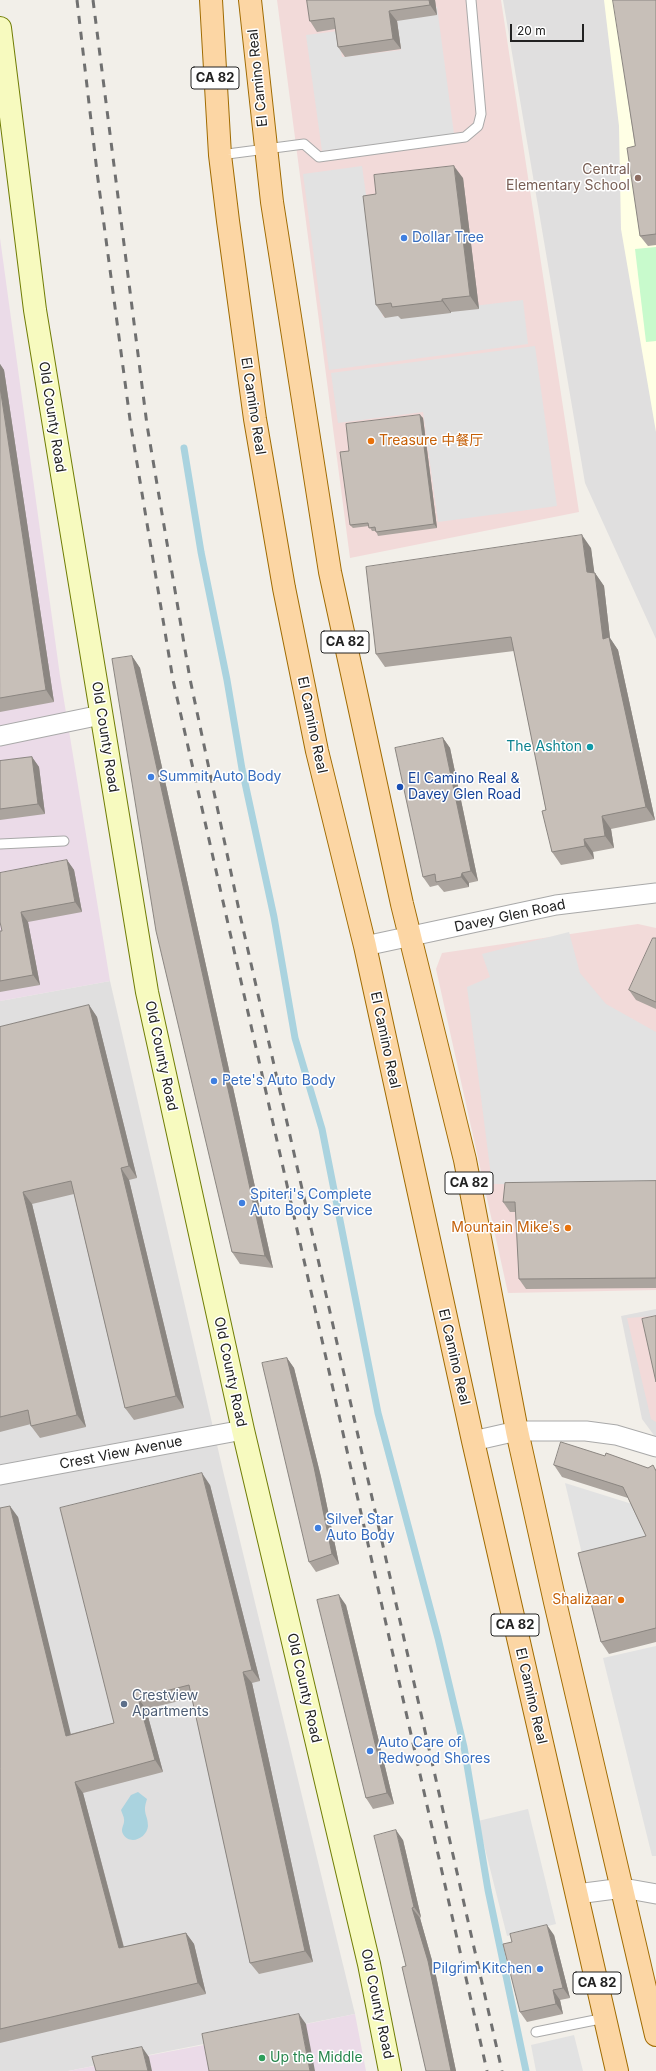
<!DOCTYPE html>
<html>
<head>
<meta charset="utf-8">
<style>
  body { margin:0 }
  #map { position:relative; width:656px; height:2071px; overflow:hidden; background:#f2efe9; font-family:Inter,sans-serif }
  canvas { display:block }
  .scale { position:absolute; left:510px; top:24px; width:74px; height:18px; box-sizing:border-box; border:2px solid #222; border-top:0; padding-left:5px; font-size:12px; line-height:14px; white-space:nowrap; color:#222; -webkit-text-stroke:3px #fff; paint-order:stroke }
</style>
</head>
<body>
<div id="map">
<canvas width="656" height="2071"></canvas>
<div class="scale">20 m</div>
</div>
<script>
const g = document.querySelector('canvas').getContext('2d');
g.lineJoin = 'round';
function fillPath(path, color) { g.fillStyle = color; g.fill(path, 'evenodd'); }
function strokePath(path, color, width, dash) { g.strokeStyle = color; g.lineWidth = width; g.lineCap = dash ? 'butt' : 'round'; g.setLineDash(dash || []); g.stroke(path); }
function write(font, color, halo, rows, align = 'center') {
  g.font = font + ' Inter,"Noto Sans SC",sans-serif'; g.lineWidth = 3; g.setLineDash([]); g.textBaseline = 'middle'; g.strokeStyle = halo; g.fillStyle = color; for (const [text, x, y, turn = 0] of rows) {
    g.save(); g.translate(x, y); g.rotate((+turn || 0) * Math.PI / 180); g.textAlign = isNaN(turn) ? turn : align; if (halo) g.strokeText(text, 0, 0); g.fillText(text, 0, 0); g.restore();
  }
}
fillPath(new Path2D(`
  M503,0H656V639L585,483Z
  M110,981L224,1475L355,2014L68,2071H0V1001Z
  M656,1309V1438L642,1419L621,1316Z`), '#e0dfdf');
fillPath(new Path2D(`
  M277,0H501L579,512L350,558Z
  M638,924L656,928V1290L508,1293L436,969L442,953Z
  M656,1316V1422L651,1419L627,1318Z`), '#f2dad9');
fillPath(new Path2D(`
  M0,238L60,676L110,981L0,1001Z
  M355,2014L366,2071H68L209,2044Z`), '#ebdbe8');
fillPath(new Path2D(`
  M604,0H656V432L621,229L619,126Z`), '#ffffe5');
fillPath(new Path2D(`
  M656,247V341L646,342L635,249Z`), '#c8facc');
fillPath(new Path2D(`
  M437,7L454,134L322,151L306,35L338,31L342,57L401,50L396,13Z
  M362,166L383,317L523,300L528,344L329,370L303,174Z
  M535,346L557,506L438,522L423,412L338,423L331,373Z
  M569,932L580,973L606,1004L656,1032V1185L492,1184L467,987L490,977L482,954Z
  M565,1483L632,1504L649,1544L583,1558Z
  M656,1646V1856H652L603,1658Z
  M528,1809L556,1924L507,1936L478,1821Z
  M574,2035L583,2071H536L531,2045Z`), '#e2e2e2');
fillPath(new Path2D(`
  M138,1792L147,1799C142,1814 148,1814 148,1826C147,1838 130,1846 123,1834C120,1828 125,1825 124,1819C124,1817 122,1813 121,1810L131,1795Z`), '#aad3df');
strokePath(new Path2D(`
  M184,448L201,552L227,680L242,769L274,917L295,1038L322,1129L378,1413L438,1638L464,1747L488,1890L526,2071`), '#aad3df', 7);
const lane = new Path2D(`
  M220,155L304,144L319,157L465,137L478,126L481,114L471,0
  M0,844L64,841
  M536,2032L605,2018`);
const street = new Path2D(`
  M0,736L101,715
  M365,946L556,905L656,893
  M473,1441L517,1431H586L616,1435L656,1447
  M0,1475L243,1430
  M577,1894L623,1888L656,1894`);
const secondary = new Path2D(`
  M0,28L35,310L147,992L243,1430L369,1964L390,2071`);
const primary = new Path2D(`
  M211,0L220,155L228,221L255,419L284,588L317,751L365,946L473,1441L617,2071
  M250,0L272,202L330,572L402,904L465,1160L517,1431L555,1602L656,2035`);
strokePath(lane, '#a9a9a9', 11);
strokePath(street, '#a9a9a9', 21);
strokePath(secondary, '#707d05', 24);
strokePath(primary, '#a06b00', 24);
strokePath(lane, '#fff', 9);
strokePath(street, '#fff', 19);
strokePath(secondary, '#f7fabf', 22);
strokePath(primary, '#fcd6a4', 22);
strokePath(new Path2D(`
  M77,0L97,172L131,427L173,680L487,2071
  M93,0L147,425L190,679L240,915L502,2071`), '#707070', 3, [8, 8]);
fillPath(new Path2D(`
  M307,0H435L437,15L397,21L401,49L345,57L338,47L335,29L317,32L310,21Z
  M656,0V245L648,246L640,236L635,146Z
  M463,178L479,309L451,312V313L401,319L398,316L385,318L376,305V194Z
  M0,364L4,370L54,702L0,712Z
  M420,415L423,418L437,528L378,536L376,531H372L369,526L353,528L350,525Z
  M591,548L594,573H595L604,586L610,638L618,650L655,820L611,829L614,848L593,852L594,859L561,865L552,852L546,810L514,651L385,667L376,654Z
  M132,656L140,668L273,1268L240,1264L232,1252Z
  M443,738L450,748L478,881L469,883V887L444,892L438,885L430,887L423,877Z
  M32,757L39,767L45,814L0,820V761Z
  M67,860L74,870L82,912L28,922L40,985L0,992V931H2Z
  M656,938V1009L636,1000L629,990Z
  M89,1005L97,1017L137,1178L129,1180L184,1408L134,1420L125,1408L74,1194L32,1204L86,1427L40,1438L31,1426V1424L0,1432V1027Z
  M656,1181V1288L526,1289L519,1279L516,1212H510L503,1202Z
  M287,1358L294,1368L321,1477L339,1564L316,1572L309,1562Z
  M605,1456L648,1468L656,1469V1642L609,1654L601,1642L646,1536L628,1498L562,1477L554,1465Z
  M210,1485L260,1681L252,1683L313,1962L259,1974L250,1963L192,1698L146,1709L163,1772L83,1793L124,1947L186,1933L194,1944L206,1994L0,2043V1508L18,1517L70,1734L114,1723Z
  M346,1605L394,1804L373,1809L366,1798Z
  M403,1840L421,1917L420,1918L435,1971L456,2071H426L406,1966Z
  M554,1935L570,1998L560,2000L563,2014L527,2022L520,2012Z`), '#aba49e');
fillPath(new Path2D(`
  M429,0H435L437,15L430,5Z
  M389,11L397,21L401,49L393,39Z
  M454,166L463,178L479,309L470,296Z
  M442,299L451,312V313L442,301Z
  M0,364L4,370L54,702L46,690L0,387Z
  M420,415L423,418L437,528L434,524Z
  M582,535L591,548L596,584L587,572Z
  M595,573L604,586L610,638L618,650L655,820L646,807L603,639Z
  M132,656L140,668L273,1268L265,1256Z
  M443,738L450,748L478,881L471,871Z
  M32,757L39,767L45,814L38,804Z
  M602,816L611,829L614,848L605,836Z
  M584,839L593,852L594,859L585,846Z
  M67,860L74,870L82,912L75,902Z
  M462,873L469,883V887L461,877Z
  M21,912L28,922L40,985L33,975Z
  M89,1005L97,1017L137,1178L129,1166Z
  M121,1168L129,1180L184,1408L176,1396Z
  M23,1192L32,1204L86,1427L77,1415Z
  M287,1358L294,1368L321,1477L339,1564L332,1554Z
  M202,1473L210,1485L260,1681L252,1670Z
  M10,1506L18,1517L74,1747L66,1736Z
  M339,1595L346,1605L394,1804L387,1793Z
  M243,1672L252,1683L313,1962L305,1951Z
  M138,1698L146,1709L163,1772L155,1760Z
  M75,1782L83,1793L127,1960L119,1948Z
  M396,1830L403,1840L421,1917L414,1907Z
  M412,1908L420,1918L435,1971L456,2071H451Z
  M547,1925L554,1935L570,1998L563,1988Z
  M186,1933L194,1944L206,1994L198,1983Z
  M553,1990L560,2000L563,2014L556,2004Z
  M299,2014L306,2024L315,2071H310Z
  M142,2047L149,2057L152,2071H148Z`), '#8b8681');
const building = new Path2D(`
  M307,0H429L430,5L389,11L393,39L338,47L334,18L310,21Z
  M613,0H656V234L640,236L627,148L635,146Z
  M454,166L470,296L442,299V301L392,307L391,303L376,305L363,196L376,194L374,175Z
  M0,387L46,690L0,698Z
  M420,415L434,524L376,532L375,527L369,528L368,523L350,525L340,452L349,451L346,424Z
  M582,535L587,572L595,573L603,639L609,637L646,807L602,816L605,836L584,839L585,846L552,852L542,811L546,810L511,637L376,654L366,567Z
  M132,656L265,1256L232,1252L156,931L112,659Z
  M443,738L471,871L462,873L461,877L436,882L435,874L423,877L395,748Z
  M32,757L38,804L0,809V761Z
  M67,860L75,902L21,912L33,975L0,981V931H2L0,922V873Z
  M653,938H656V1002L629,990Z
  M89,1005L129,1166L121,1168L176,1396L125,1408L71,1181L23,1192L77,1415L31,1426L28,1410L0,1417V1027Z
  M656,1181V1278L519,1279L515,1202H503L505,1183Z
  M656,1316V1382L642,1319Z
  M287,1358L314,1467L332,1554L309,1562L262,1363Z
  M561,1442L605,1456L606,1453L648,1468L653,1465L656,1471V1628L601,1642L578,1553L646,1536L623,1487L554,1465Z
  M202,1473L252,1670L243,1672L305,1951L250,1963L189,1685L138,1698L155,1760L75,1782L119,1948L186,1933L198,1983L0,2029V1508L10,1506L66,1736L114,1723L60,1508Z
  M339,1595L387,1793L366,1798L317,1600Z
  M396,1830L414,1907L412,1908L428,1961L451,2071H426L402,1967L406,1966L374,1836Z
  M547,1925L563,1988L553,1990L556,2004L520,2012L503,1944L512,1942L510,1934Z
  M299,2014L310,2071H209L202,2034Z
  M142,2047L148,2071H96L92,2057Z`);
fillPath(building, '#c7bfb8');
strokePath(building, '#8b8681', 1);
for (const [x, y, r, color] of [
  [638,178,4,"#8d6e63"],
  [404,238,4,"#3f7fe0"],
  [371,441,4,"#e8710a"],
  [590,747,4,"#0f9aa8"],
  [151,777,4,"#3f7fe0"],
  [400,787,4,"#1a4fb4"],
  [214,1081,4,"#3f7fe0"],
  [242,1203,4,"#3f7fe0"],
  [568,1228,4,"#e8710a"],
  [318,1528,4,"#3f7fe0"],
  [621,1600,4,"#e8710a"],
  [124,1704,4,"#5c6f8a"],
  [370,1751,4,"#3f7fe0"],
  [540,1969,4,"#3f7fe0"],
  [262,2058,4,"#2e9e5b"]
]) { const dot = new Path2D(); dot.arc(x, y, r, 0, 2 * Math.PI); g.fillStyle = color; g.fill(dot); strokePath(dot, '#fff', 1.5); }
for (const [x, y, w] of [
  [215,78,48],
  [345,642,48],
  [469,1183,48],
  [515,1625,48],
  [597,1983,48]
]) { const box = new Path2D(); box.roundRect(x - w / 2, y - 11, w, 22, 3); g.fillStyle = '#fff'; g.fill(box); strokePath(box, '#222', 1); }
write('bold 13px', '#222', null, [
  ["CA 82",215,78],
  ["CA 82",345,642],
  ["CA 82",469,1183],
  ["CA 82",515,1625],
  ["CA 82",597,1983]
]);
write('14px', '#222', '#fff', [
  ["El Camino Real",258,78,-96],
  ["El Camino Real",253,406,81],
  ["Old County Road",52,417,81],
  ["El Camino Real",312,725,78],
  ["Old County Road",105,737,81],
  ["Davey Glen Road",510,916,-12],
  ["El Camino Real",385,1040,78],
  ["Old County Road",161,1056,78],
  ["El Camino Real",454,1357,77],
  ["Old County Road",230,1372,78],
  ["Crest View Avenue",121,1453,-11],
  ["Old County Road",304,1688,77],
  ["El Camino Real",531,1696,77],
  ["Old County Road",377,2004,78]
]);
write('14px', '#785e54', '#fff', [
  ["Central",630,170],
  ["Elementary School",630,186]
], 'right');
write('14px', '#366cbe', '#fff', [
  ["Dollar Tree",412,238],
  ["Summit Auto Body",159,777],
  ["Pete's Auto Body",222,1081],
  ["Spiteri's Complete",250,1195],
  ["Auto Body Service",250,1211],
  ["Silver Star",326,1520],
  ["Auto Body",326,1536],
  ["Auto Care of",378,1743],
  ["Redwood Shores",378,1759],
  ["Pilgrim Kitchen",532,1969,"right"]
], 'left');
write('14px', '#c56008', '#fff', [
  ["Treasure 中餐厅",379,441,"left"],
  ["Mountain Mike's",560,1228],
  ["Shalizaar",613,1600]
], 'right');
write('14px', '#0d838f', '#fff', [
  ["The Ashton",582,747]
], 'right');
write('14px', '#164399', '#fff', [
  ["El Camino Real &",408,779],
  ["Davey Glen Road",408,795]
], 'left');
write('14px', '#4e5e75', '#fff', [
  ["Crestview",132,1696],
  ["Apartments",132,1712]
], 'left');
write('14px', '#27864d', '#fff', [
  ["Up the Middle",270,2058]
], 'left');
</script>
</body>
</html>
